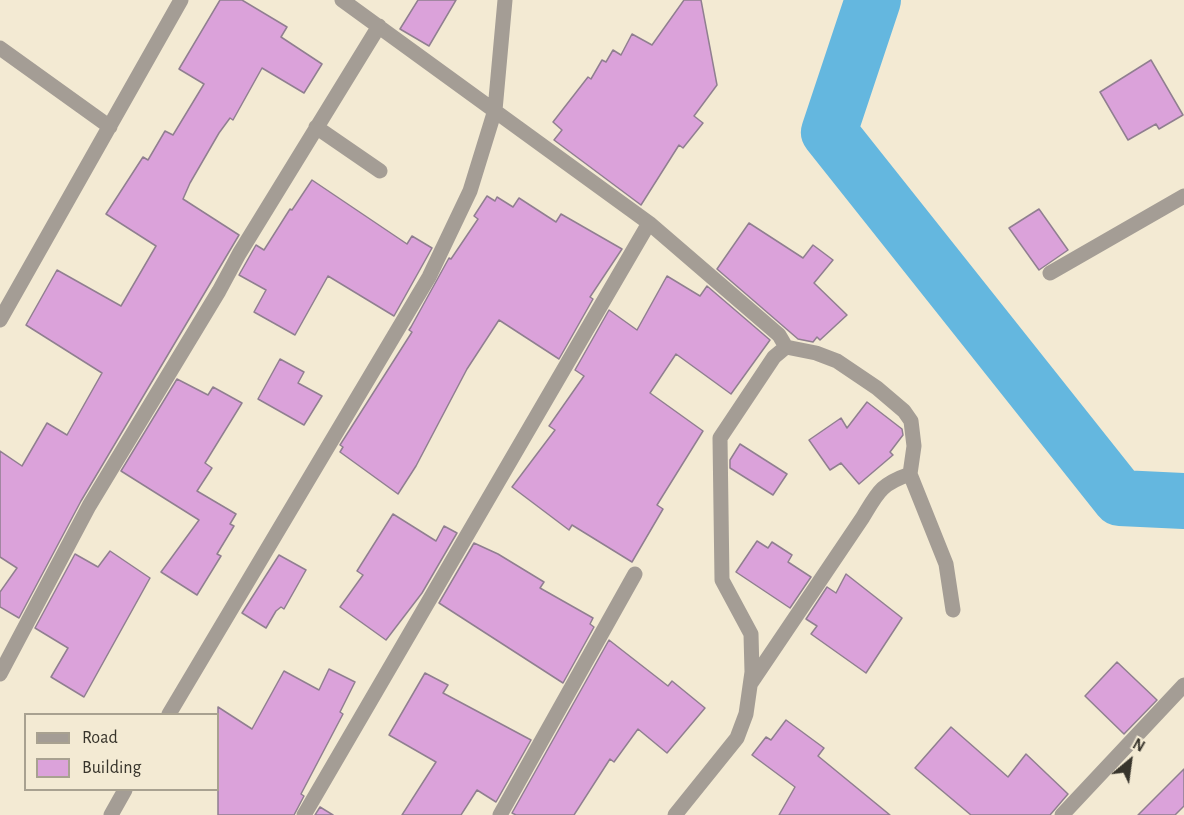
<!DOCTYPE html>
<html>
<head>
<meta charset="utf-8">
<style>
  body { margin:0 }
  #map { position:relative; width:1184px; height:815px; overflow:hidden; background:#f3ead3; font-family:"Alegreya Sans",sans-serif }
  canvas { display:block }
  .legend { position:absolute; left:24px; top:713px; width:195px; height:78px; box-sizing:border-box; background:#f3ead3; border:2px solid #a8a190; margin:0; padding:8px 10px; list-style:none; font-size:18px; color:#37342b }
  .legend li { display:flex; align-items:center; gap:12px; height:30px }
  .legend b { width:30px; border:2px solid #a8a190 }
  .north { position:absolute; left:1100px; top:731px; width:60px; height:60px; -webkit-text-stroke:4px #f3ead3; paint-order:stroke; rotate:29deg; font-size:16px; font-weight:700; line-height:24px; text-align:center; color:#37342b }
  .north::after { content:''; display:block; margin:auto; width:21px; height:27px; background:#37342b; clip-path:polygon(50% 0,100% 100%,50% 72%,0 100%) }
</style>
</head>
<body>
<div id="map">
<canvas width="1184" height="815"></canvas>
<ul class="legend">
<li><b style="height:8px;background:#a49d95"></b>Road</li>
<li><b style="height:16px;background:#dba2da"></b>Building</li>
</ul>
<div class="north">N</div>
</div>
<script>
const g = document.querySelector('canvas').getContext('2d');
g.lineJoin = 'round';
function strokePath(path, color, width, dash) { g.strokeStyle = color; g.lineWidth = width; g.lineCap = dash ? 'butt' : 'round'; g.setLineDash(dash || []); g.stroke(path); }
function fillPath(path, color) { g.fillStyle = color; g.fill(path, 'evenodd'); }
strokePath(new Path2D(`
  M873,0L829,132L1120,498L1184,501`), '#64b7df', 56);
const building = new Path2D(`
  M220,0H242L287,27L281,37L322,64L304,93L262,68L233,120L230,118L219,133L190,183L183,199L239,235L81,501L19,618L0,607V592L17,568L0,557V451L22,466L47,423L67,435L102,373L26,325L57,270L121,306L156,246L106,214L143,157L148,160L165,131L173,135L204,84L179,69Z
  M418,0H456L429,46L400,29Z
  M684,0H701L717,85L694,116L703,123L683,148L679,145L641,205L554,140L562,130L553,122L588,77L591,79L602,60L606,62L613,50L621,55L632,34L652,45Z
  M1151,60L1183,115L1159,129L1156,124L1128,140L1100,92Z
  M312,180L407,244L412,236L432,248L394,316L328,276L295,335L254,312L266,290L239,275L256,245L264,250L290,209L292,210Z
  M487,196L495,201L497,197L513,207L519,198L556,222L561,214L622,249L590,297L593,299L559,359L499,320L467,369L416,466L398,494L340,452L343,447L340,445L412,332L409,330L411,327L449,258L451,259L478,219L474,216Z
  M1039,209L1068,250L1039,270L1009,228Z
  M749,223L803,258L813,245L833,260L814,283L847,315L820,340L817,337L813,342L798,339L717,269Z
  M667,276L700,296L707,286L770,340L731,394L676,354L650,393L703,431L657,505L663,509L632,562L572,525L569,530L512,487L555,430L549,426L584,376L575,370L609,310L637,330Z
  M280,359L304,372L298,383L322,396L304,425L258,399Z
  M177,379L208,395L213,387L242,403L205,463L212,468L197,491L236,514L230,524L234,526L217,554L221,556L197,595L161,572L199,520L121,471Z
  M867,402L902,429L903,435L890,452L893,455L859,484L841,463L830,470L809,440L841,418L847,428Z
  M740,444L787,474L773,495L730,468V460Z
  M393,514L436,541L444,526L457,533L422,593L386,640L340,607L363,575L357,571Z
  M757,541L768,548L772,542L792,555L788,562L811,577L790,608L736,572Z
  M474,543L498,554L544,582L540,588L593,618L590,624L594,627L563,683L439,603Z
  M110,551L150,578L84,697L51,677L68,648L35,628L75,554L98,567Z
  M279,555L306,570L284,609L281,607L276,611L266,628L242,613Z
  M846,574L902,618L866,673L811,634L817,626L806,619L827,587L836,593Z
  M609,640L668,686L672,681L705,708L667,753L638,729L614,762L610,759L574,815H516L512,813Z
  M1117,662L1157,700L1124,734L1085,696Z
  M329,669L355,682L340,712L343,714L301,794L304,796L294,815H218V707L252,729L284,671L319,690Z
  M425,673L448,685L443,693L531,740L496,802L477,790L461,815H402L436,762L389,735Z
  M786,720L824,748L818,756L890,815H779L795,787L752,755L766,737L771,740Z
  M951,727L1008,777L1026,754L1068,794L1050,815H971L915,768Z
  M1184,769V806L1175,815H1138Z
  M320,807L333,815H315Z`);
fillPath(building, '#dba2da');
strokePath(building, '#907f90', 1.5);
strokePath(new Path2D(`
  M342,0L649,223L779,335L786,347L774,357L720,438L722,580L751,634L752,672L746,714L737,738L675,815
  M0,48L110,127
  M316,127L380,171
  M1050,273L1184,196
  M0,320L181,0
  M786,347L816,353L837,361L877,388L904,411L911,421L914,446L910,474L946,564L953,610
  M0,674L89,506L219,291L239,254L379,26
  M751,683L863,517C878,492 881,484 910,474
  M169,714L429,277L470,191L495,110L505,0
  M111,815L125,790
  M304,815L649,223
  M500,815L635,574
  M1062,815L1184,685`), '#a49d95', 15);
</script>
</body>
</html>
